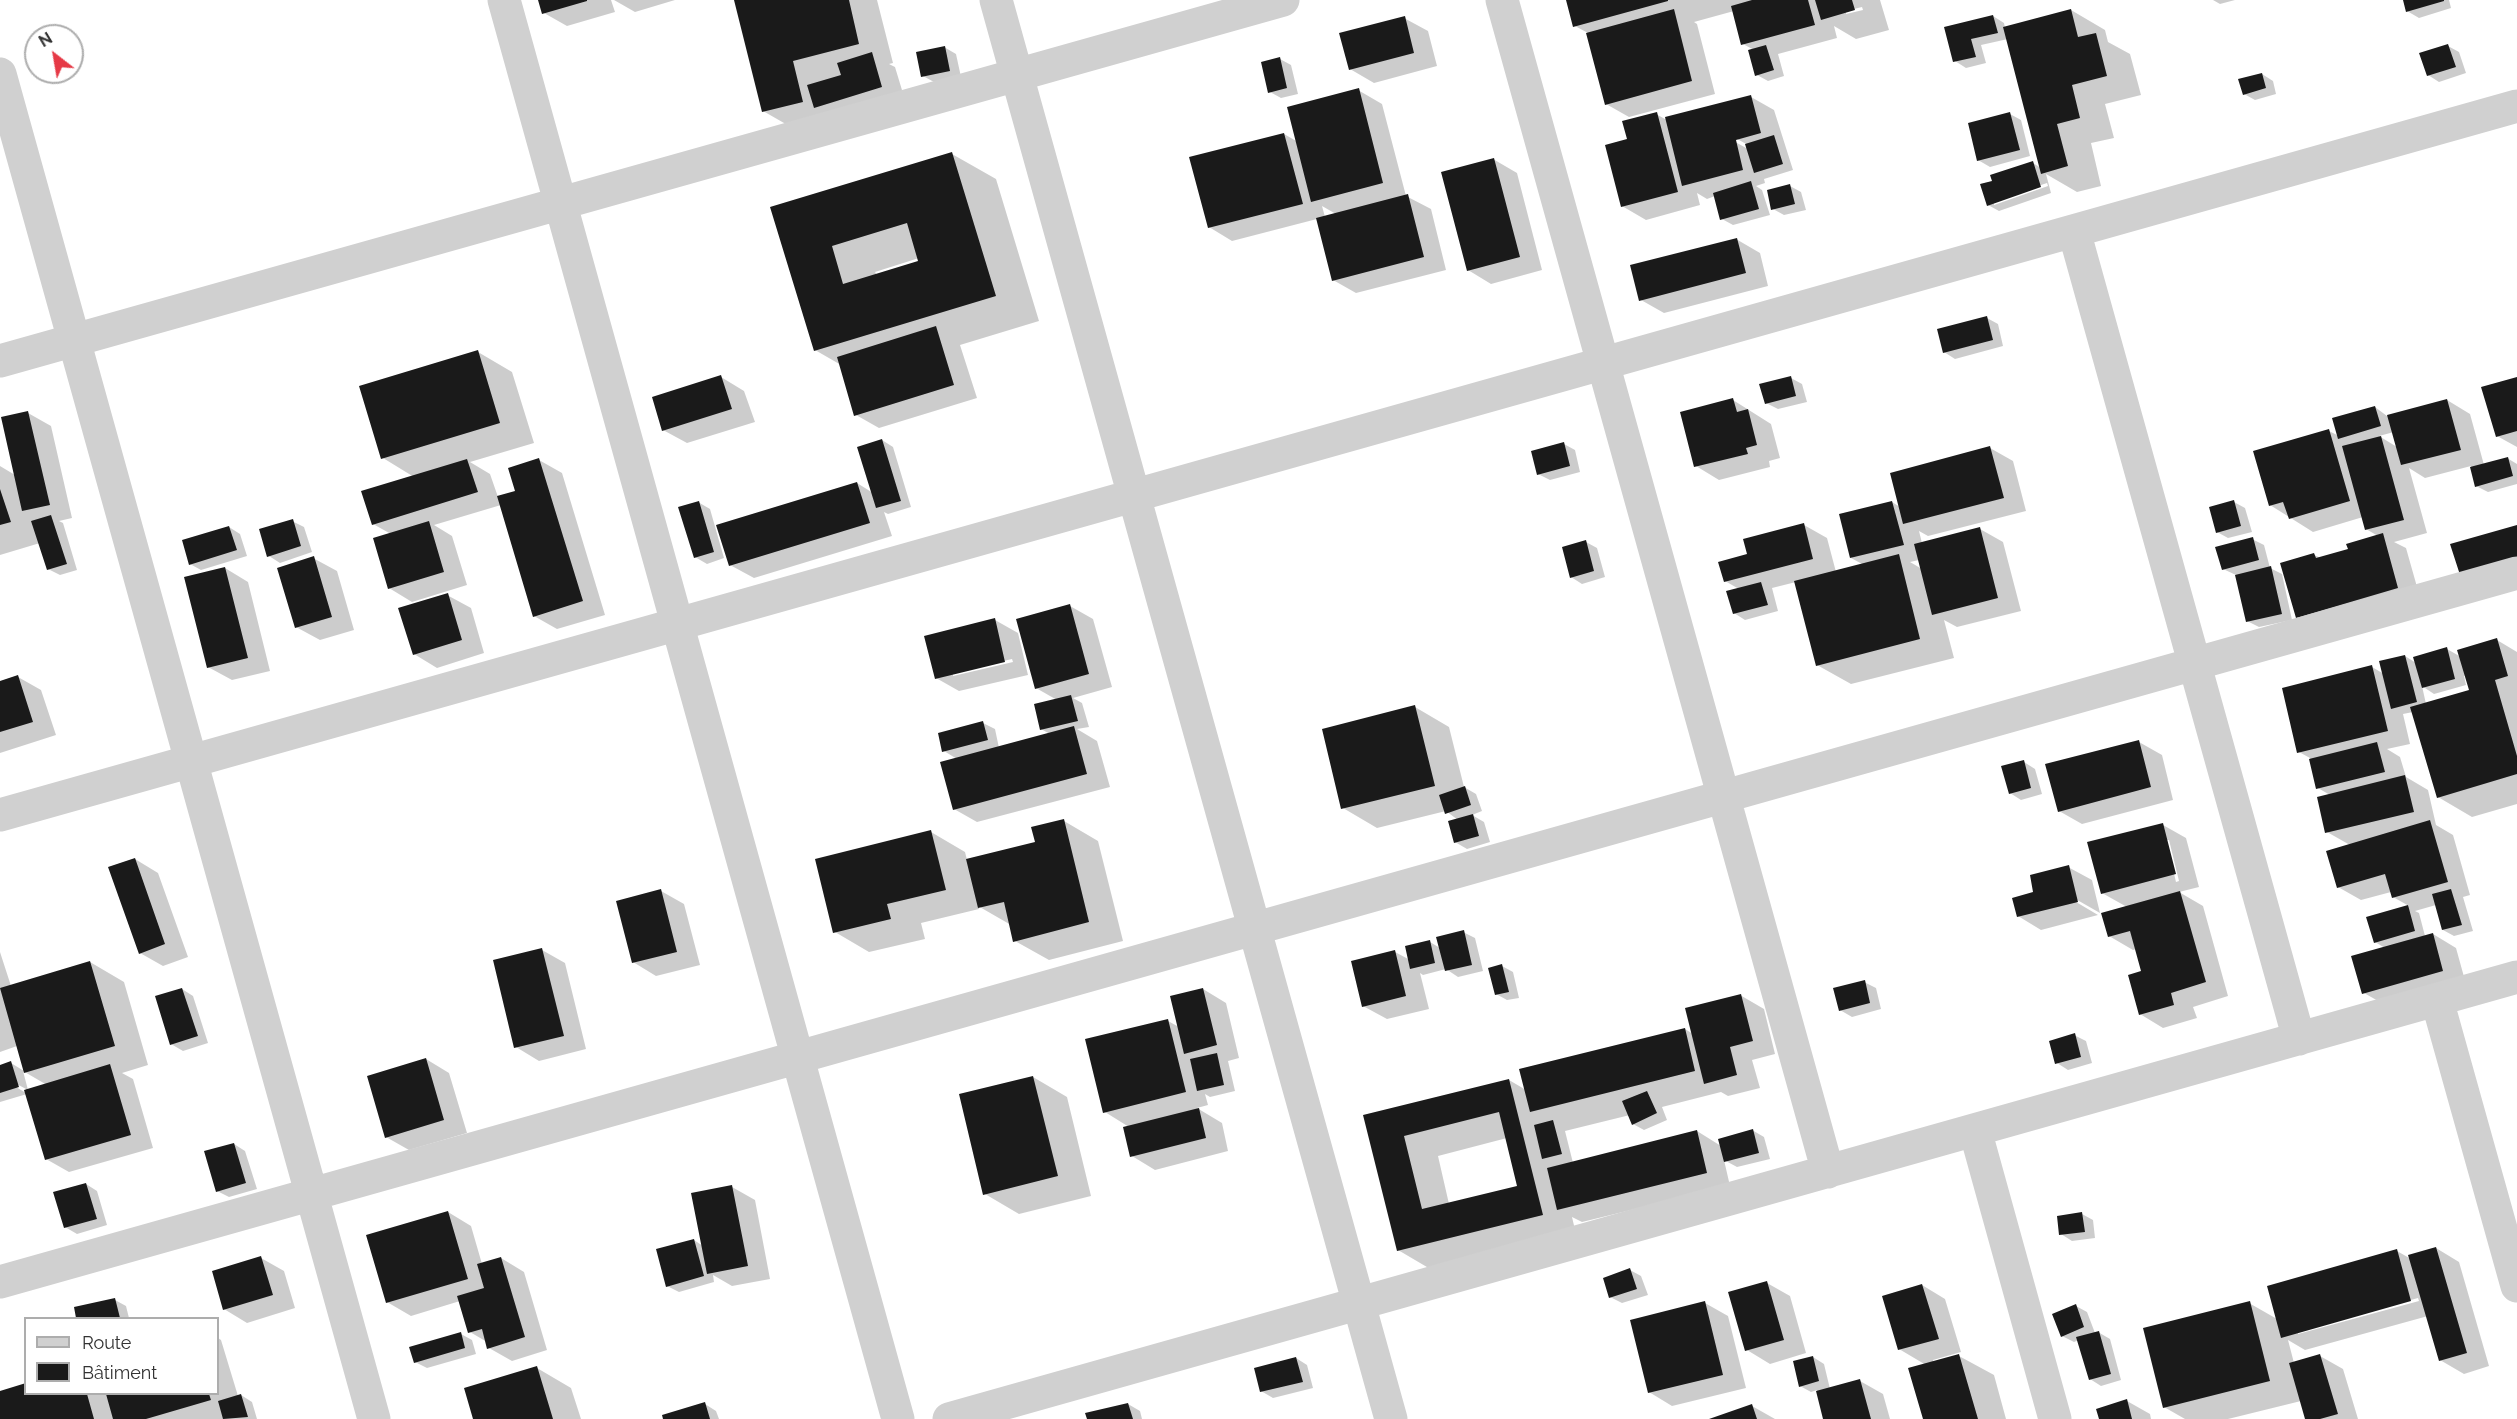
<!DOCTYPE html>
<html>
<head>
<meta charset="utf-8">
<style>
  body { margin:0 }
  #map { position:relative; width:2517px; height:1419px; overflow:hidden; background:#fff; font-family:Raleway,sans-serif }
  canvas { display:block }
  .legend { position:absolute; left:24px; top:1317px; width:195px; height:78px; box-sizing:border-box; background:#fff; border:2px solid #adadad; margin:0; padding:8px 10px; list-style:none; font-size:18px; color:#333 }
  .legend li { display:flex; align-items:center; gap:12px; height:30px }
  .legend b { width:30px; border:2px solid #adadad }
  .north { position:absolute; left:24px; top:24px; width:60px; height:60px; box-sizing:border-box; background:#fff; border:2px solid #adadad; border-radius:50%; rotate:329deg; font-size:16px; font-weight:700; line-height:24px; text-align:center; color:#333 }
  .north::after { content:''; display:block; margin:auto; width:21px; height:27px; background:#e63946; clip-path:polygon(50% 0,100% 100%,50% 72%,0 100%) }
</style>
</head>
<body>
<div id="map">
<canvas width="2517" height="1419"></canvas>
<ul class="legend">
<li><b style="height:8px;background:#d0d0d0"></b>Route</li>
<li><b style="height:16px;background:#1a1a1a"></b>Bâtiment</li>
</ul>
<div class="north">N</div>
</div>
<script>
const g = document.querySelector('canvas').getContext('2d');
g.lineJoin = 'round';
function fillPath(path, color) { g.fillStyle = color; g.fill(path, 'evenodd'); }
function strokePath(path, color, width, dash) { g.strokeStyle = color; g.lineWidth = width; g.lineCap = dash ? 'butt' : 'round'; g.setLineDash(dash || []); g.stroke(path); }
fillPath(new Path2D(`
  M540,0H611L615,12L567,26L544,13Z
  M614,0H675L635,12Z
  M736,0H877L893,63L889,64L895,67L905,100L798,131L763,111Z
  M1568,0H1880L1889,30L1856,39L1834,26L1837,38L1778,54L1784,76L1768,81L1757,75L1754,50L1743,44L1734,11L1694,22L1697,24L1715,94L1629,117L1606,104L1588,33L1575,26ZM1862,7L1863,10L1846,14V11Z
  M2213,0H2235L2220,4Z
  M2404,0H2449L2451,8L2419,18L2407,11Z
  M2071,10L2105,30L2108,42L2130,54L2141,95L2105,104L2114,138L2091,143L2101,186L2077,192L2046,174L2051,193L1999,211L1988,205L1994,182L2033,163L2041,168L2008,39L1981,45L1986,63L1966,68L1955,61L1946,29L1993,16L2004,23L2005,28ZM2047,183L2048,186L1994,205V201Z
  M1404,18L1428,31L1437,66L1374,83L1350,69Z
  M2448,46L2459,52L2466,73L2439,82L2428,75Z
  M944,47L956,54L961,77L934,82L923,76Z
  M1280,59L1291,65L1298,94L1281,98L1270,92Z
  M2262,74L2273,81L2276,94L2255,100L2244,94Z
  M1358,90L1382,104L1406,196L1431,209L1446,270L1356,293L1333,280L1317,219L1232,241L1209,227L1284,134L1298,142ZM1322,206L1336,214L1325,217Z
  M1751,97L1774,110L1793,170L1764,179L1765,183L1756,186L1762,190L1770,215L1733,225L1722,219L1715,196L1707,199L1697,193L1700,205L1646,220L1622,206L1629,141L1656,114L1665,119ZM1730,135L1748,145V149L1728,138Z
  M2010,114L2021,120L2030,156L1990,167L1978,160Z
  M952,154L996,179L1039,321L960,345L977,398L879,428L856,415L841,365L815,350L772,208ZM919,258L920,262L877,275L875,272Z
  M1493,159L1517,173L1542,270L1491,284L1468,270Z
  M1790,186L1801,192L1806,210L1784,215L1773,209Z
  M1736,239L1760,253L1768,286L1664,313L1641,300Z
  M1987,318L1998,324L2003,346L1955,359L1944,352Z
  M478,352L512,372L534,443L470,462L490,474L498,497L517,492L539,460L562,473L605,615L557,629L534,616L501,505L434,525L452,536L467,585L412,602L389,588L391,534L373,524L414,477L383,458Z
  M721,377L744,391L755,422L687,443L663,430Z
  M1791,378L1802,384L1807,402L1778,409L1766,403Z
  M2517,378V447L2497,436Z
  M1733,400L1771,424L1780,458L1769,461L1770,467L1719,480L1696,466Z
  M2447,400L2470,414L2484,465L2507,458L2517,464V484L2488,492L2476,486L2471,466L2425,478L2409,468L2427,533L2394,542L2406,548L2421,601L2320,630L2297,617L2314,555L2321,558L2349,550L2378,536L2366,529L2363,517L2313,532L2270,505L2329,431L2339,436L2375,407L2387,416ZM2394,432L2397,447L2379,436Z
  M28,413L51,426L72,518L59,521L63,523L77,570L60,575L48,569L40,543L0,555V466L15,475Z
  M882,440L893,447L911,507L888,514L884,512L892,536L754,578L730,565L857,483L873,493Z
  M1564,444L1575,450L1580,472L1550,480L1538,474Z
  M1990,448L2013,461L2026,511L1928,536L1919,531L1922,543L1980,529L2003,542L2021,611L1957,627L1944,620L1954,658L1851,684L1817,665L1796,582L1772,588L1778,611L1745,620L1734,613L1739,589L1725,581L1749,556L1804,525L1827,538L1836,572L1864,565L1851,558L1892,502L1900,507ZM1919,560L1922,569L1910,562Z
  M698,502L710,509L724,558L707,564L695,557Z
  M2234,502L2245,508L2252,532L2228,538L2217,532Z
  M292,521L304,527L312,552L280,563L269,556Z
  M229,527L240,534L247,556L201,570L190,564Z
  M2252,539L2264,545L2270,568L2282,574L2292,620L2259,627L2247,621L2236,575L2223,569Z
  M1586,542L1597,548L1605,577L1582,584L1571,577Z
  M313,558L337,571L354,630L320,640L296,627Z
  M225,568L248,582L270,671L232,680L208,667Z
  M447,595L471,608L484,653L437,668L414,654Z
  M1070,606L1093,619L1112,687L1073,698L1082,703L1089,727L1077,729L1097,741L1110,787L977,822L954,809L957,759L944,751L983,723L995,729L999,748L1050,734L1041,729L1057,700L1036,688Z
  M995,620L1018,633L1028,675L959,691L936,678ZM1012,659L1013,662L953,676V673Z
  M2497,640L2517,652V804L2472,817L2438,797L2413,712L2403,714L2410,744L2387,749L2400,757L2406,777L2428,790L2436,825L2453,835L2470,895L2463,897L2473,931L2454,936L2443,930L2436,905L2415,911L2419,913L2425,936L2433,934L2456,948L2466,984L2387,1006L2364,993L2385,948L2375,942L2367,918L2409,906L2393,897L2391,892L2361,900L2338,887L2350,845L2327,832L2330,795L2318,788L2310,758L2299,752L2372,667L2384,674L2405,656L2416,663L2447,649L2461,657ZM2466,675L2471,691L2426,704L2422,686L2434,694L2466,685L2464,676Z
  M18,677L41,690L56,735L0,753V683Z
  M1415,707L1449,727L1464,787L1476,794L1482,811L1472,815L1484,822L1490,842L1467,849L1455,842L1458,820L1446,811L1377,828L1343,808Z
  M2139,742L2162,755L2173,800L2082,824L2059,811Z
  M2024,762L2035,769L2042,794L2021,800L2010,793Z
  M1064,821L1098,841L1123,941L1049,960L1015,941L1011,925L978,906L979,909L921,923L925,939L869,952L835,932L931,832L965,852L967,860L1036,844Z
  M2163,825L2186,838L2199,887L2179,892L2203,906L2228,996L2193,1007L2197,1018L2163,1028L2140,1014L2143,972L2137,949L2133,950L2109,936L2127,907L2102,893ZM2166,840H2169L2179,881L2176,882Z
  M135,859L158,873L188,957L163,966L140,953Z
  M2068,867L2092,880L2100,913L2072,897L2071,899L2098,915L2041,930L2018,916L2035,893Z
  M661,891L684,904L700,965L656,976L633,962Z
  M1463,932L1475,938L1483,971L1458,977L1446,969L1423,975L1420,973L1429,1009L1387,1019L1363,1006L1395,952L1410,960L1430,942L1440,948Z
  M542,950L565,963L586,1049L539,1061L516,1047Z
  M0,952L11,986L90,962L124,982L148,1065L122,1073L133,1079L153,1148L69,1172L46,1159L27,1094L0,1102V1066L11,1063L24,1071L17,1046L0,1052ZM23,1071L47,1085L28,1090ZM13,1082L26,1089V1093L11,1084Z
  M1502,966L1513,972L1519,998L1507,1000L1496,994Z
  M1864,982L1876,988L1881,1009L1852,1017L1840,1010Z
  M182,989L193,996L208,1043L183,1051L171,1044Z
  M1203,989L1226,1003L1239,1058L1228,1061L1235,1091L1210,1097L1205,1094L1208,1105L1197,1108L1222,1123L1228,1151L1155,1170L1132,1156L1129,1127L1105,1112L1168,1021L1179,1027Z
  M1740,995L1764,1009L1775,1054L1752,1060L1760,1088L1728,1096L1721,1092L1662,1107L1667,1120L1644,1130L1633,1124L1630,1115L1565,1131L1573,1163L1697,1131L1721,1146L1752,1130L1764,1137L1770,1159L1737,1167L1724,1160L1730,1186L1582,1222L1572,1217L1576,1234L1432,1270L1398,1250L1365,1116L1509,1080L1526,1090L1685,1029L1693,1034ZM1507,1138L1519,1187L1449,1204L1438,1156Z
  M2074,1035L2086,1041L2092,1063L2068,1070L2057,1063Z
  M426,1059L449,1073L467,1133L409,1150L386,1137Z
  M1033,1077L1067,1097L1091,1196L1019,1214L985,1194Z
  M234,1144L245,1151L257,1189L229,1197L217,1191Z
  M86,1184L97,1191L107,1225L77,1234L65,1227Z
  M732,1187L755,1200L770,1279L732,1286L713,1275L714,1282L679,1292L667,1286L694,1240L703,1246Z
  M448,1212L471,1226L482,1264L501,1258L524,1272L547,1350L512,1361L489,1348L487,1342L470,1332L460,1301L411,1316L387,1302Z
  M2082,1214L2093,1220L2095,1238L2072,1241L2061,1234Z
  M2436,1248L2459,1262L2489,1366L2464,1374L2440,1360L2428,1316L2305,1350L2288,1340L2294,1363L2320,1356L2343,1369L2358,1419H2306L2301,1401L2228,1419H2185L2164,1407L2249,1303L2277,1319L2397,1251L2411,1259ZM2418,1298L2419,1301L2298,1334V1331Z
  M261,1258L284,1271L295,1308L247,1323L224,1309Z
  M1630,1270L1641,1276L1648,1295L1622,1303L1610,1297Z
  M1767,1283L1790,1296L1806,1353L1770,1364L1747,1350Z
  M1922,1285L1945,1299L1961,1352L1933,1360L1934,1363L1959,1356L1994,1375L2006,1419H1924L1926,1365L1899,1349Z
  M115,1300L126,1306L129,1318H77L75,1309Z
  M1705,1303L1728,1316L1746,1388L1672,1406L1649,1392Z
  M2076,1306L2087,1312L2095,1333L2098,1332L2110,1339L2121,1380L2101,1386L2090,1379L2079,1340L2074,1342L2062,1336Z
  M461,1334L472,1340L476,1354L427,1368L415,1362Z
  M218,1338L221,1340L238,1396L241,1395L252,1402L257,1419H0V1392L218,1394Z
  M1813,1357L1824,1364L1830,1389L1860,1381L1883,1394L1890,1419H1825L1817,1390L1811,1392L1800,1386Z
  M1296,1358L1307,1365L1313,1388L1273,1398L1261,1391Z
  M537,1368L571,1388L581,1419H475Z
  M2127,1401L2150,1414L2151,1419H2100Z
  M705,1404L716,1411L719,1419H665Z
  M1128,1404L1140,1411L1142,1419H1088Z
  M1752,1406L1775,1419H1713Z`), '#0003');
fillPath(new Path2D(`
  M538,0H587V1L542,14Z
  M734,0H849L859,44L793,61L803,102L762,112Z
  M1566,0H1668V1L1573,27Z
  M1752,0H1808L1815,25L1741,45L1731,6Z
  M1815,0H1852L1855,10L1821,20Z
  M2403,0H2444V1L2406,12Z
  M1674,9L1692,81L1605,105L1586,33Z
  M2071,9L2078,37L2096,33L2107,76L2072,85L2080,118L2057,124L2068,166L2041,174L2003,27Z
  M1993,15L1998,33L1971,39L1976,57L1953,62L1944,27Z
  M1405,16L1414,53L1349,70L1339,33Z
  M2448,44L2456,67L2427,76L2419,53Z
  M1766,45L1774,70L1755,76L1748,50Z
  M945,46L950,71L921,77L916,52Z
  M872,52L882,87L814,108L807,85L841,75L837,63Z
  M1280,57L1287,88L1268,93L1261,62Z
  M2262,73L2266,88L2243,95L2238,79Z
  M1359,88L1383,183L1311,202L1287,107Z
  M1751,95L1761,133L1736,140L1743,170L1682,186L1665,117Z
  M1657,112L1678,192L1621,207L1605,145L1627,139L1622,121Z
  M2010,112L2020,150L1977,161L1968,123Z
  M1284,133L1303,204L1208,228L1189,157Z
  M1774,135L1783,164L1754,173L1745,144Z
  M952,152L996,296L814,351L770,207ZM907,223L918,261L843,284L832,246Z
  M1494,158L1520,257L1467,271L1441,172Z
  M2033,161L2041,187L1987,206L1980,184L1992,181L1990,175Z
  M1751,181L1759,209L1720,220L1713,193Z
  M1790,184L1795,204L1771,210L1767,190Z
  M1408,194L1424,257L1332,281L1316,218Z
  M1737,238L1746,273L1639,301L1630,265Z
  M1987,316L1993,340L1943,353L1937,329Z
  M936,326L954,385L854,416L837,357Z
  M478,350L500,423L381,459L359,386Z
  M721,375L732,409L662,431L652,397Z
  M1791,376L1796,396L1765,404L1759,384Z
  M2517,377V431L2496,437L2481,387Z
  M1733,398L1737,412L1748,409L1757,445L1746,448L1748,454L1694,467L1680,412Z
  M2447,399L2461,450L2401,465L2387,415Z
  M2375,406L2381,426L2338,439L2332,418Z
  M28,411L50,505L22,511L1,417Z
  M2329,429L2350,501L2289,519L2283,502L2269,506L2253,451Z
  M2381,436L2404,520L2365,530L2342,446Z
  M882,439L901,501L876,508L857,447Z
  M1564,442L1570,466L1537,475L1531,451Z
  M1990,446L2004,498L1903,524L1890,473Z
  M2508,457L2513,476L2475,487L2470,467Z
  M539,458L583,601L533,617L497,496L515,491L508,468Z
  M467,459L478,492L372,525L361,491Z
  M857,482L870,523L729,566L716,525Z
  M0,489L11,522L0,525Z
  M2234,500L2241,526L2216,533L2209,507Z
  M699,501L714,552L694,558L678,507Z
  M1892,501L1904,545L1850,558L1839,514Z
  M51,515L67,564L47,570L31,521Z
  M293,519L301,546L267,557L259,529Z
  M429,521L444,572L388,589L373,538Z
  M1804,523L1813,559L1724,582L1718,562L1747,554L1743,539Z
  M2517,525V562L2461,578L2450,544Z
  M229,526L237,550L189,565L182,540Z
  M1980,527L1998,598L1932,615L1914,544Z
  M2383,533L2398,588L2296,618L2280,563L2314,553L2316,558L2348,549L2346,544Z
  M2253,537L2259,560L2222,570L2215,547Z
  M1586,540L1594,571L1570,578L1562,547Z
  M1899,554L1920,639L1816,666L1794,581Z
  M314,556L332,617L295,628L277,568Z
  M2271,566L2282,614L2246,622L2235,575Z
  M225,567L248,658L207,668L184,577Z
  M1761,582L1768,605L1733,614L1726,591Z
  M448,593L462,640L413,655L398,608Z
  M1070,604L1089,674L1035,689L1016,619Z
  M995,618L1005,662L935,679L924,636Z
  M2497,638L2508,676L2495,680L2517,756V774L2437,798L2410,707L2469,690L2457,650Z
  M2447,647L2455,679L2422,688L2413,657Z
  M2405,655L2417,702L2391,709L2379,661Z
  M2372,665L2388,731L2297,753L2282,688Z
  M18,675L33,722L0,732V681Z
  M1071,695L1078,721L1040,730L1034,704Z
  M1415,705L1435,786L1341,809L1322,729Z
  M983,721L988,740L942,752L938,733Z
  M1074,726L1087,774L953,810L940,762Z
  M2139,740L2151,787L2058,812L2045,764Z
  M2377,742L2385,772L2316,789L2309,759Z
  M2024,760L2031,788L2009,794L2001,766Z
  M2405,775L2414,812L2325,833L2317,797Z
  M1465,786L1471,805L1445,814L1439,795Z
  M1473,814L1479,836L1454,843L1448,821Z
  M1064,819L1089,922L1013,942L1004,902L978,908L966,859L1035,842L1031,827Z
  M2430,820L2448,882L2392,898L2385,874L2337,888L2326,851Z
  M2163,823L2176,874L2101,894L2087,842Z
  M931,830L946,890L887,904L891,919L833,933L815,859Z
  M135,858L165,944L139,954L108,867Z
  M2069,865L2078,902L2017,917L2012,898L2033,892L2030,875Z
  M661,889L677,952L632,963L616,901Z
  M2451,889L2462,925L2442,930L2432,894Z
  M2180,891L2206,982L2171,993L2174,1005L2139,1015L2128,975L2141,971L2130,931L2108,937L2101,913Z
  M2408,905L2415,931L2374,943L2366,917Z
  M1464,930L1472,965L1445,971L1436,937Z
  M2433,933L2443,971L2362,994L2351,956Z
  M1430,940L1435,963L1410,969L1405,946Z
  M542,948L564,1036L514,1048L493,960Z
  M1395,950L1406,996L1362,1007L1351,961Z
  M90,961L115,1046L24,1073L0,988Z
  M1502,964L1509,992L1495,995L1488,968Z
  M1865,980L1870,1003L1839,1011L1833,988Z
  M182,988L198,1036L170,1045L155,996Z
  M1203,988L1217,1045L1184,1054L1170,996Z
  M1741,994L1753,1041L1730,1047L1737,1075L1704,1084L1685,1008Z
  M1168,1019L1186,1092L1103,1113L1085,1039Z
  M1685,1028L1695,1071L1530,1112L1519,1069Z
  M2075,1033L2081,1057L2055,1064L2049,1041Z
  M1217,1053L1224,1085L1197,1091L1190,1059Z
  M426,1058L444,1120L385,1138L367,1076Z
  M11,1061L19,1087L0,1093V1065Z
  M110,1064L131,1135L45,1160L24,1090Z
  M1033,1076L1058,1176L983,1195L959,1094Z
  M1509,1079L1543,1215L1397,1251L1363,1115ZM1499,1112L1517,1186L1422,1209L1404,1136Z
  M1647,1091L1657,1113L1632,1125L1622,1101Z
  M1199,1108L1206,1138L1130,1157L1123,1127Z
  M1553,1120L1562,1154L1542,1159L1534,1125Z
  M1753,1129L1759,1153L1724,1162L1718,1139Z
  M1697,1130L1707,1173L1557,1210L1547,1168Z
  M234,1143L246,1183L216,1192L204,1151Z
  M86,1183L97,1219L64,1228L53,1192Z
  M732,1185L748,1266L707,1274L691,1193Z
  M448,1211L468,1279L386,1303L366,1235Z
  M2082,1212L2085,1232L2059,1235L2057,1216Z
  M694,1239L704,1276L666,1287L656,1249Z
  M2436,1247L2467,1353L2439,1361L2408,1255Z
  M2397,1249L2411,1301L2281,1338L2267,1286Z
  M261,1256L273,1295L223,1310L212,1271Z
  M501,1257L525,1337L487,1349L482,1329L468,1333L457,1296L484,1288L477,1264Z
  M1630,1268L1637,1289L1609,1298L1603,1278Z
  M1767,1281L1784,1340L1745,1351L1728,1292Z
  M1922,1284L1939,1339L1898,1350L1882,1296Z
  M115,1298L120,1318H76L74,1307Z
  M1705,1301L1723,1375L1648,1393L1630,1320Z
  M2250,1301L2270,1381L2163,1408L2143,1328Z
  M2076,1304L2084,1327L2061,1337L2052,1314Z
  M2099,1331L2111,1374L2089,1380L2076,1337Z
  M461,1332L465,1348L414,1363L409,1347Z
  M1959,1354L1978,1419H1923L1908,1368Z
  M2320,1354L2338,1414L2320,1419H2305L2289,1363Z
  M1813,1356L1819,1381L1799,1387L1793,1361Z
  M1296,1357L1303,1382L1260,1392L1254,1368Z
  M537,1366L553,1419H473L464,1388Z
  M1860,1379L1871,1419H1823L1816,1391Z
  M26,1383V1394H87L94,1419H0V1391Z
  M106,1394H209L211,1400L146,1419H113Z
  M241,1394L248,1417L223,1419L218,1401Z
  M2127,1399L2132,1419H2099L2096,1409Z
  M705,1402L710,1419H663L662,1415Z
  M1128,1403L1133,1419H1087L1085,1413Z
  M1752,1404L1757,1419H1709Z`), '#1a1a1a');
strokePath(new Path2D(`
  M504,0L898,1419
  M996,0L1391,1419
  M1502,0L1828,1172
  M0,74L374,1419
  M2074,231L2299,1039
  M0,361L1283,0
  M0,815L2517,106
  M2437,1000L2517,1286
  M1975,1130L2055,1419
  M0,1282L2517,573
  M949,1419L2517,977`), '#d0d0d0', 33);
</script>
</body>
</html>
